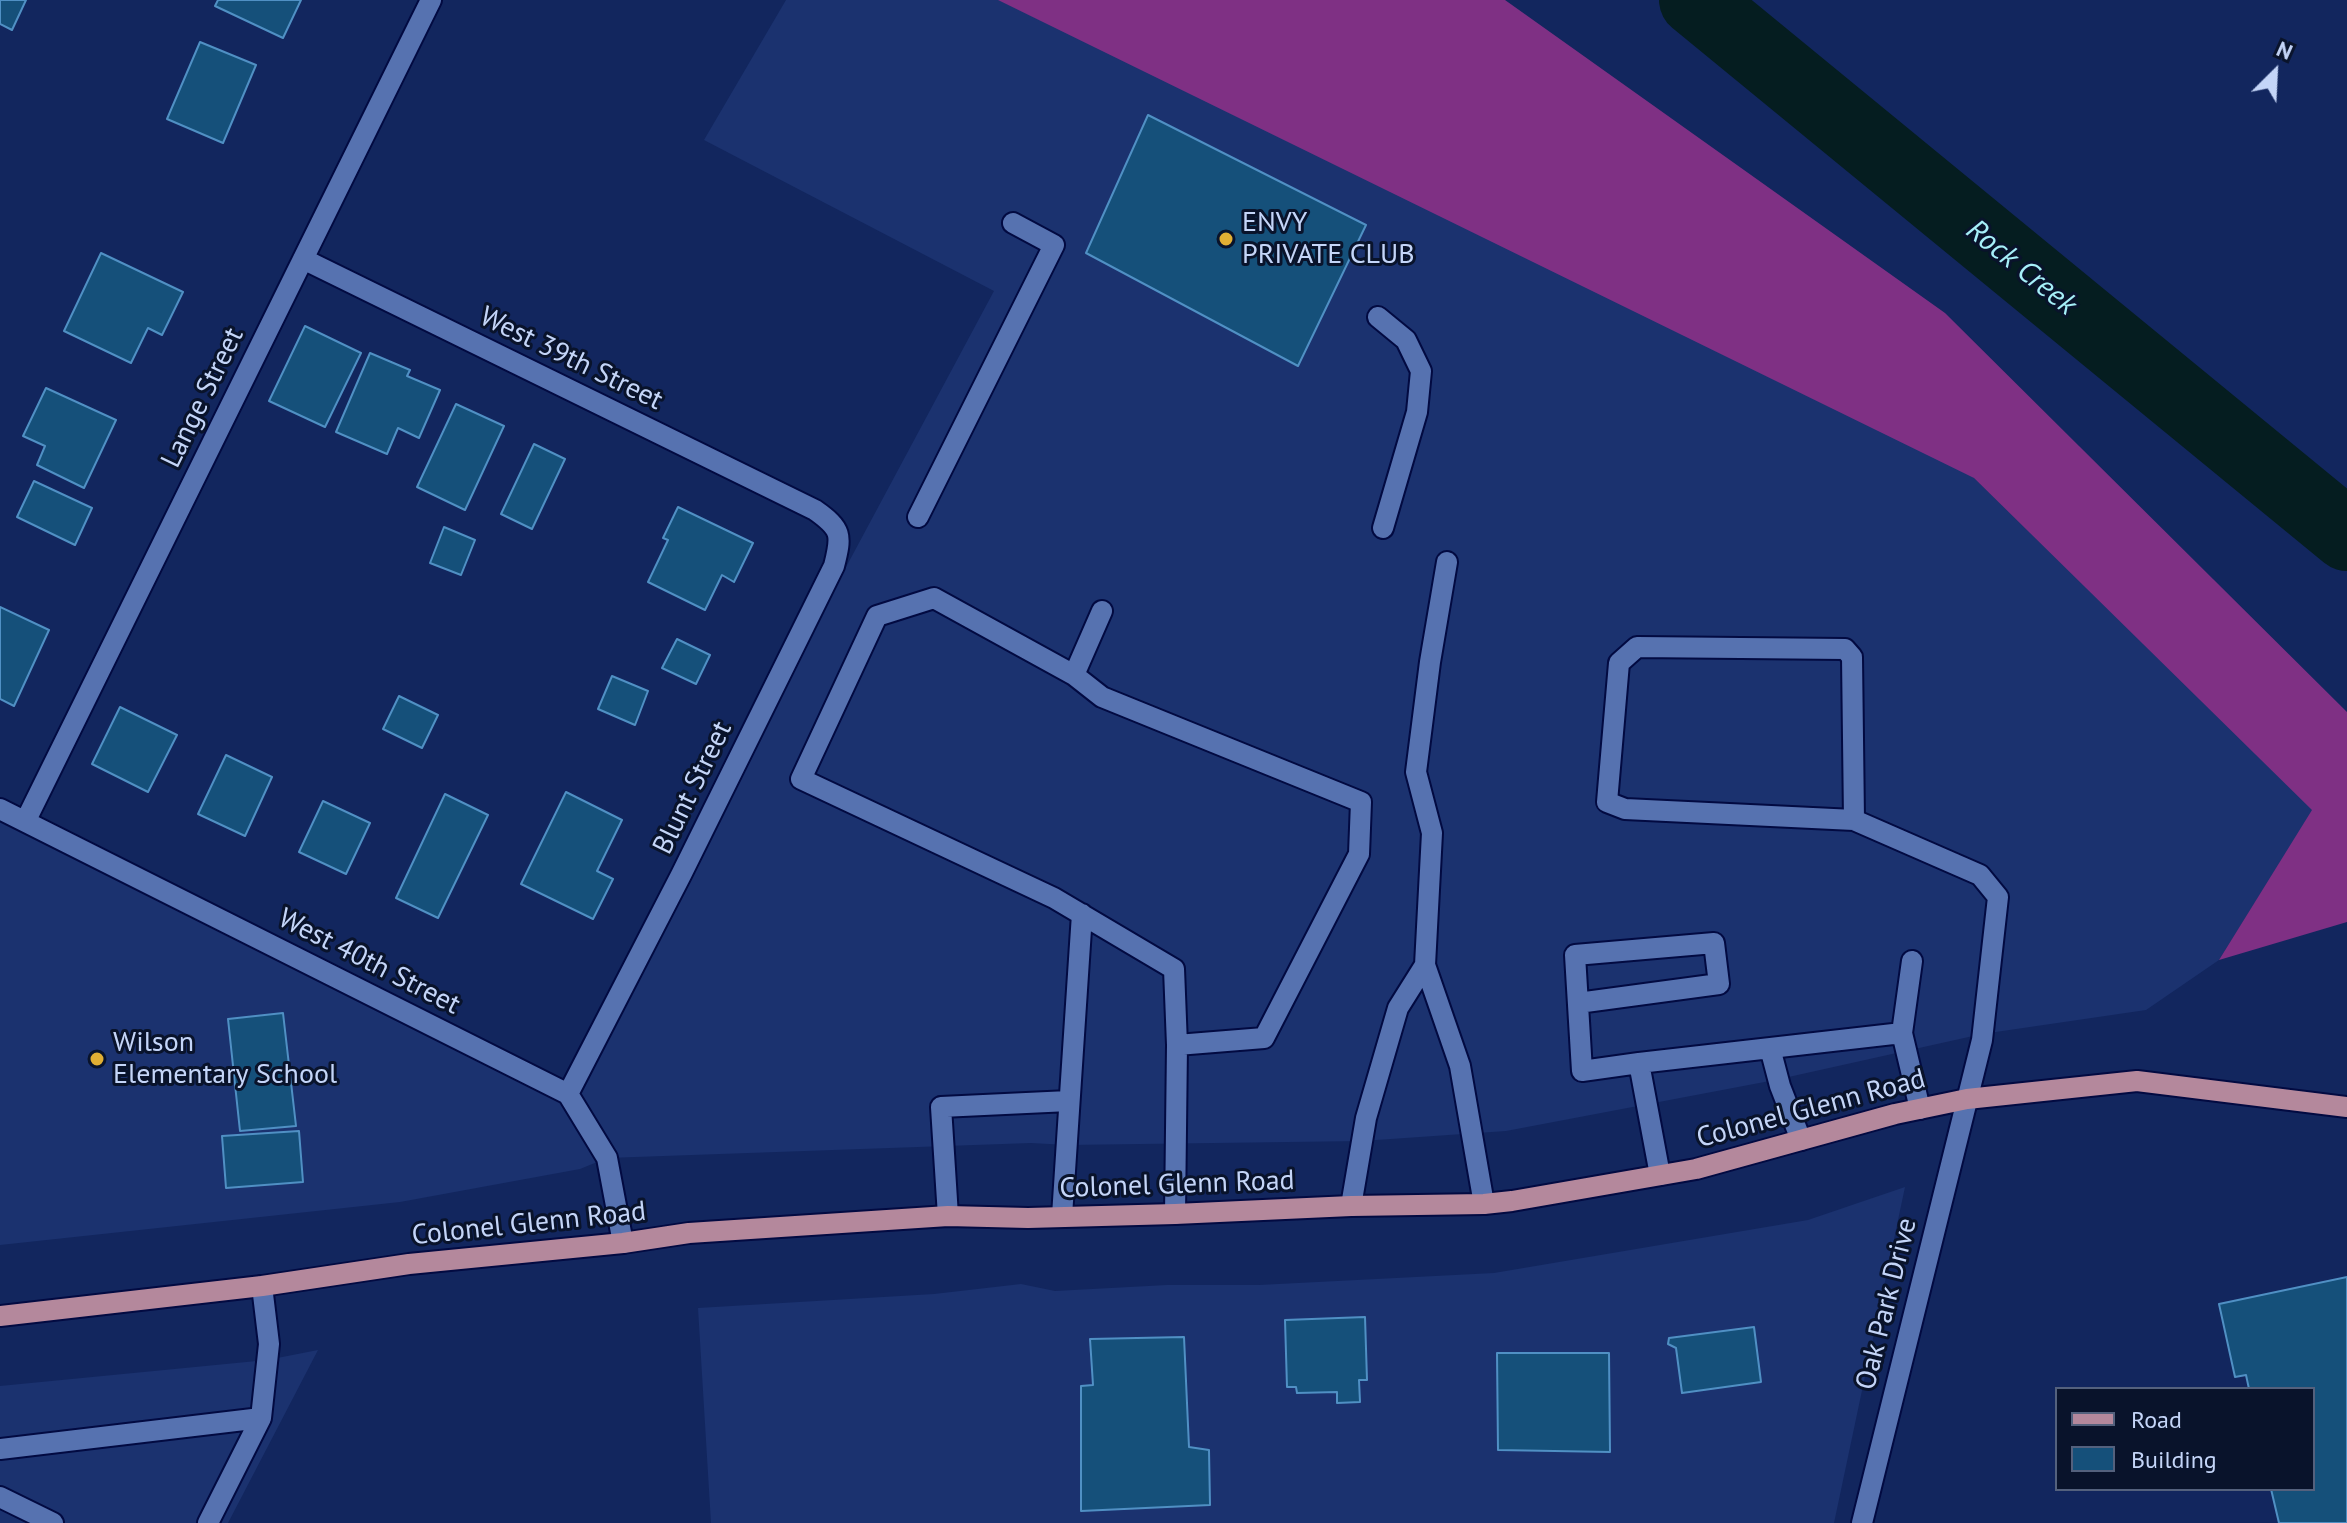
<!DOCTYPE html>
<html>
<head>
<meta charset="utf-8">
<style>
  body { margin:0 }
  #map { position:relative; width:2347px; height:1523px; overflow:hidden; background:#12265e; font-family:"PT Sans",sans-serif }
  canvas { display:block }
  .legend { position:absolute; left:2055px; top:1387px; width:260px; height:104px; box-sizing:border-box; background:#09132b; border:2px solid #54617d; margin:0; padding:10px 14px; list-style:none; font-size:24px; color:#c4d5f8 }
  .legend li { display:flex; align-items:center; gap:16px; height:40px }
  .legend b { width:40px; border:2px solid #54617d }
  .north { position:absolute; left:2235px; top:32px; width:80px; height:80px; -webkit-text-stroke:6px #09132b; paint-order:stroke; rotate:24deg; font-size:22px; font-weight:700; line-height:32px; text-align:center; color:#c4d5f8 }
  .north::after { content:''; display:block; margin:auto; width:28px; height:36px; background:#c4d5f8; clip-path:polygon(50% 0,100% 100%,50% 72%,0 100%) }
</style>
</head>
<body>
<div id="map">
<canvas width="2347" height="1523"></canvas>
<ul class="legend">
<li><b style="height:10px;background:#b4889c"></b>Road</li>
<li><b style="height:22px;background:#15507a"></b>Building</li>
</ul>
<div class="north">N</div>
</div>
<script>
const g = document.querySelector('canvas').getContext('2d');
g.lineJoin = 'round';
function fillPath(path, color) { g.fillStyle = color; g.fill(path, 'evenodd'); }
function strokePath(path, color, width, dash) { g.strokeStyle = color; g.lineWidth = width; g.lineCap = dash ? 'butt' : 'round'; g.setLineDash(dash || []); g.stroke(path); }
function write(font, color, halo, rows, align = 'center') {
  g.font = font + ' "PT Sans",sans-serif'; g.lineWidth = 6; g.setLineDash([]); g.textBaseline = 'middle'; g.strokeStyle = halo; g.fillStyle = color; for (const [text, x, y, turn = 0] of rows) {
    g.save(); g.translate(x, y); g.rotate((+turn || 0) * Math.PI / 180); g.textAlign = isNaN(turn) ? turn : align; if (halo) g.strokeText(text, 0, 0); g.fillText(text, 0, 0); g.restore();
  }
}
fillPath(new Path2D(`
  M786,0H999L1963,467L2313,810L2219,960L2146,1010L1982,1034L1775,1080L1506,1131L1362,1141L1067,1145L1031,1143L607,1158L580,1169L400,1202L0,1245V808L568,1093L681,875L994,291L704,140Z
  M1905,1187L1834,1523H711L698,1308L934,1294L1021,1284L1055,1291L1167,1285H1259L1494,1273L1808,1220Z
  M318,1350L228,1523H0V1386L267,1360Z`), '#1b326f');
fillPath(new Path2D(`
  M998,0H1505L1945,313L2347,712V922L2219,960L2312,810L1974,478Z`), '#7f3084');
strokePath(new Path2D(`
  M1695,0L2347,535`), '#051d20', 72);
const building = new Path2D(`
  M0,0H26L12,30L0,24Z
  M218,0H301L283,38L215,6Z
  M200,42L256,65L223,143L167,119Z
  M1148,115L1366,225L1298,366L1086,253Z
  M101,253L183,292L162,335L148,328L131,363L64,331Z
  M305,326L361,353L325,427L269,401Z
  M370,353L410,370L407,376L440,390L419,438L398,428L387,454L336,432Z
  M46,388L116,420L84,488L37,465L45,446L23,436Z
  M456,404L504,426L465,510L417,487Z
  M534,444L565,459L532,529L501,514Z
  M34,481L92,508L75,545L17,517Z
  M678,507L753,543L734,582L722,575L705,610L648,582L668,540L663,538Z
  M444,527L475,540L461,575L430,563Z
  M0,607L49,630L14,706L0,699Z
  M677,639L710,655L696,684L662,668Z
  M612,676L648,691L635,725L598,709Z
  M399,696L438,715L422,748L383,729Z
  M120,707L177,735L148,792L92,764Z
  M226,755L272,777L245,836L198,814Z
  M566,792L622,820L597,871L613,879L593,919L521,884Z
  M445,794L488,815L438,918L396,898Z
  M323,801L370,823L346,874L299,852Z
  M283,1013L296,1126L240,1131L228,1019Z
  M299,1131L303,1182L226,1188L222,1136Z
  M2347,1277V1523H2279L2271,1489H2313V1389H2249L2246,1375L2235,1377L2219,1304Z
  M1365,1317L1367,1380H1359L1360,1402L1337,1403V1392L1297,1393L1296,1387H1287L1285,1320Z
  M1754,1327L1761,1382L1682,1393L1676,1348L1668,1344L1669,1338Z
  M1184,1337L1189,1447L1209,1450L1210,1505L1081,1511V1386L1093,1385L1090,1339Z
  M1497,1353H1609L1610,1452L1498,1450Z`);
fillPath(building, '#15507a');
strokePath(building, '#5090c4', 2);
const minor = new Path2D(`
  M303,259L815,510C842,529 842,535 834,566L681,875L568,1094
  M1378,317L1406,340L1421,371L1417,412L1383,528
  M918,517L1054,245L1013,223
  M1447,562L1430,662L1416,772L1432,833L1425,965L1460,1066L1484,1204
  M1074,675L1102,611
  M0,809L568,1094L607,1158L623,1243
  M26,820L431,0
  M1854,820L1852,657L1845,649L1637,647L1619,663L1607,802L1625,809L1854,820L1980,875L1998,897L1982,1040L1862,1523
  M1578,1003L1719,984L1714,943L1575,955L1582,1071L1639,1063
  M1902,1033L1920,1109
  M1770,1048L1780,1086L1801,1140
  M1660,1175L1639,1063L1902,1033L1912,961
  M1351,1206L1366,1118L1398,1008L1425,965
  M1175,1214L1177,1045L1264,1038L1359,854L1361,802L1102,697L1074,675L934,598L877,616L801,779L1054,898L1174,969L1177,1045
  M948,1216L941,1107L1069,1101
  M1062,1216L1082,914
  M0,1449L261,1418
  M0,1497L53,1523
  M208,1523L261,1418L269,1344L262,1286`);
const major = new Path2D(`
  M0,1316L262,1286L409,1264L623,1243L689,1233L948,1216L1028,1218L1175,1214L1351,1206L1484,1204L1512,1201L1696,1169L1895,1114L1967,1099L2137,1081L2347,1107`);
strokePath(minor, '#020a41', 24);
strokePath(major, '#020a41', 24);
strokePath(minor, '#5672b0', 20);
strokePath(major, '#b4889c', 20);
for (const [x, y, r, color] of [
  [1226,239,8,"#e1af34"],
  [97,1059,8,"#e1af34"]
]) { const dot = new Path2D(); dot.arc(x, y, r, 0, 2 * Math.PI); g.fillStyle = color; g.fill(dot); strokePath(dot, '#09132b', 3); }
write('28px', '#c4d5f8', '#09132b', [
  ["ENVY",1242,223],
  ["PRIVATE CLUB",1242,255],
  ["Wilson",113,1043],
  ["Elementary School",113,1075]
], 'left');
write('28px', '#c4d5f8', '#09132b', [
  ["West 39th Street",571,359,26],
  ["Lange Street",203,398,-64],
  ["Blunt Street",693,788,-64],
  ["West 40th Street",369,962,27],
  ["Colonel Glenn Road",1811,1109,-15],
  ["Colonel Glenn Road",1177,1185,-2],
  ["Colonel Glenn Road",529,1224,-6],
  ["Oak Park Drive",1887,1304,-76]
]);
write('italic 30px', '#a6eff8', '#09132b', [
  ["Rock Creek",2021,268,39]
]);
</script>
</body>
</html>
